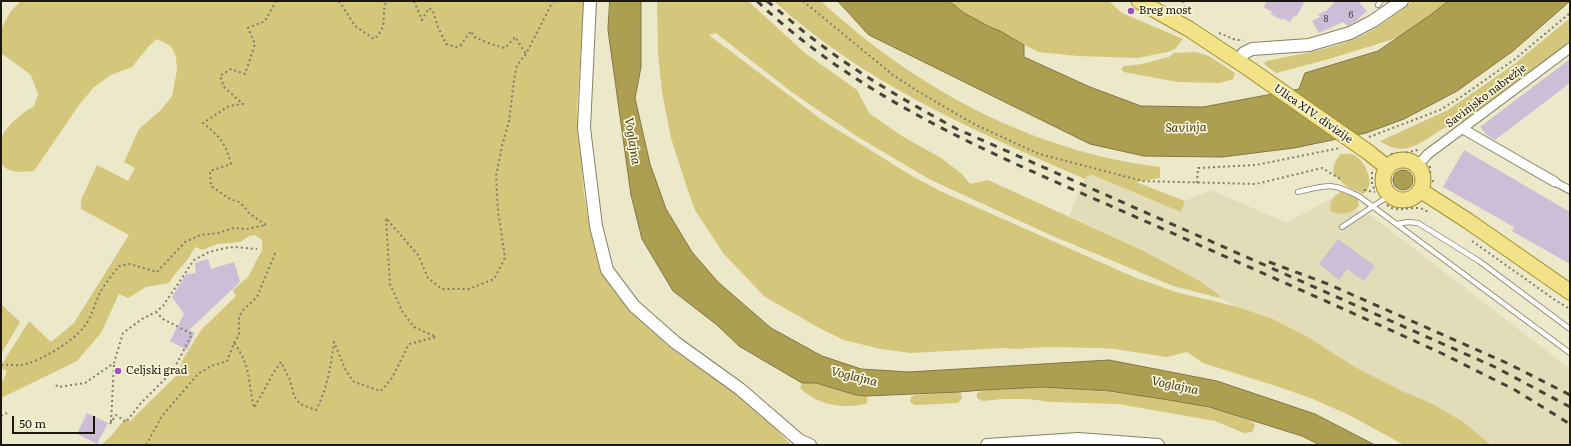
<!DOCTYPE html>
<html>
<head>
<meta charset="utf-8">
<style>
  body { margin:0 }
  #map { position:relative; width:1571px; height:446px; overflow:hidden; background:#ece8ca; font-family:Literata,serif }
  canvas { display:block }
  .frame { position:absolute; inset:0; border:2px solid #1b190f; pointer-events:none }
  .scale { position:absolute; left:12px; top:416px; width:83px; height:18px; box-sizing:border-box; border:2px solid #1b190f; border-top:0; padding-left:5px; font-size:12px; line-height:14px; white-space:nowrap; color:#1b190f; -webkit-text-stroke:3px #faf5d7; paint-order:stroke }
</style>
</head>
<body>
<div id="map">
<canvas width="1571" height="446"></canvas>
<div class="frame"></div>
<div class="scale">50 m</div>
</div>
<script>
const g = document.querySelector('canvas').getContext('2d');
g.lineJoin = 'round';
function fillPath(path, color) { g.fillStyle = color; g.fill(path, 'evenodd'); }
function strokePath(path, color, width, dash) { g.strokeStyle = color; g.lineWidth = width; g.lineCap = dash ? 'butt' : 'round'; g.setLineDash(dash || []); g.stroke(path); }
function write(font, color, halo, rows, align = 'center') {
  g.font = font + ' Literata,serif'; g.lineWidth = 3.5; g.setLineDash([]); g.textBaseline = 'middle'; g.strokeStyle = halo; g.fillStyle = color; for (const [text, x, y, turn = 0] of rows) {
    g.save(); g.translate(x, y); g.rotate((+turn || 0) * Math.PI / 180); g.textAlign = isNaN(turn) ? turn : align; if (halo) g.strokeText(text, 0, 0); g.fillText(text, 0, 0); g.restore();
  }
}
fillPath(new Path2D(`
  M1091,175L1181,212L1185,201L1211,190L1287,223L1332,198L1373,217L1570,369V445H1491L1462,421L1431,403L1402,391L1355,367L1306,336L1273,319L1238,307L1220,298L1218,294L1198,280L1143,250L1069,216L1085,179L1088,176Z`), '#e2dcb8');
fillPath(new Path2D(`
  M21,1H584L577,110L584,194L591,234L601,270L629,309L673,350L739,395L758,410L791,445H101L110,437L125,419L130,421L178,374L183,359L201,330L236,296L233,290L248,277L262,250V240L255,235L249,236L240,242L218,244L202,250L196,247C192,250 191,256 187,260C181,268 174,274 169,283L146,287L128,298L119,294L101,333L77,361L1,398V385L7,371L1,368V366L29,321L51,342L74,323L129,235L81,209V200L97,165L128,181L135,168L124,162L139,129L162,109L172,96L177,70L176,57L171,46L157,39L149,46L132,67L111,75L94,87L79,105L34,171C22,172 8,174 1,163C1,156 0,147 1,140C5,126 22,113 34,106L38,94L31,75L1,53V29L11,11Z
  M657,1H748L805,53L857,90L869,113L902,136L941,158L962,174L970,184L988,180L1142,250L1198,280L1218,294L1220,298L1173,286L1048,234L929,179L858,137L793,93L716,33L709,35L822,120L912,176L940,191L1136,278L1176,292L1238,307L1273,319L1306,336L1355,367L1402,391L1431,403L1462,421L1491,445H1404L1349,415L1313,399L1282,388L1203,363L1187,352L1166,357L1115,349L1099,348L1045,347L1017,349L1003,348L911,353L881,349L844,340L821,329L765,297L723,253L695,210L689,194L671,138L662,92L658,53Z
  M774,1H821C913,87 1033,152 1160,167V178L1136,182L1185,201L1181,212L1092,175L1088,176L1085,179C975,131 863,83 774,1Z
  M949,1H1109L1122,13L1183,39L1175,49L1167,52L1138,58L1078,56L1038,52L964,13Z
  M1413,1H1448L1432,14L1400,37L1329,59L1276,73L1264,64L1266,61C1296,55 1328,50 1356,38C1376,30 1396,14 1413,1Z
  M1570,18V42L1463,121C1432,126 1413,165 1380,141L1448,110L1513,65Z
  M1196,52L1209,56L1235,73L1233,79L1220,83L1177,82L1124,72L1121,69L1124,66L1142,64L1169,57L1174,53Z
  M1341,154C1346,154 1350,153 1354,155C1366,161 1377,187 1363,194L1346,186L1334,175C1332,167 1335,160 1341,154Z
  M1340,192H1345L1358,199L1359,205C1354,214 1340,216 1331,211C1329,202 1332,198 1340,192Z
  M1,304L20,322L1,354Z
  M802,383H816L856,395L866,396L868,400L866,404C842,409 817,405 800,388Z
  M1042,387C1113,392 1186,396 1253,422L1255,426L1252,432L1244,433L1215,421L1118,404L1051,402L1028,399H1003L983,401L977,398V393L983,390Z
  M959,392L961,394L962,398L958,403L915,405L910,402L911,397L915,395Z`), '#d4c77c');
const water = new Path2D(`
  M610,1H641V67L635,98L650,164L666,209L692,252L718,282L771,328L822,356L861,369L909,372L1109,360L1217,381L1315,414L1375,445H1320L1302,436L1209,407L1163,399L1109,391L1042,387L983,390L959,392L866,396L856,395L816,383H802L739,346L717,325L673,291L642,239L631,195L608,30Z
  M838,1H949L964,13L990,27L1000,31L1024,45V57L1090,87L1141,106L1203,107L1299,89L1305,73L1378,51L1432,14L1448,1H1570L1513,51L1457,91L1404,119L1366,133L1294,148L1222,157L1144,156L1090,144L869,35Z
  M1393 180a10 10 0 1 1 20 0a10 10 0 1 1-20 0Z`);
fillPath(water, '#ad9f52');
strokePath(water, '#81773e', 1);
fillPath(new Path2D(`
  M1267,1H1305L1296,17L1294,15L1290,22L1282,18L1281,20L1271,14L1272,12L1263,7Z
  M1336,1H1358L1367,11L1356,21L1347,26L1343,22L1319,33L1312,21L1320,17L1318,14L1326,11Z
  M1570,59V83L1495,140L1488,136L1480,127Z
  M1464,150L1570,212V264L1512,231L1514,227L1443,187Z
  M1338,239L1375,266L1364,281L1347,269L1339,280L1319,264Z
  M208,259L211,269L234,262L240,282L189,330L195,333L187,350L170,341L184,314L172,297L186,274L196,273L195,263Z
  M87,413L108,423L97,444L77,434Z`), '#cebdd6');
const service = new Path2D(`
  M1378,5L1381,1
  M1298,192C1327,185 1332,182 1360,197L1570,353
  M1397,224L1408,222L1418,223L1479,261L1570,329
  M1342,227L1390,195`);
const pedestrian = new Path2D(`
  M1555,182L1570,190`);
const minor = new Path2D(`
  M1463,129L1555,182
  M1417,166L1428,154L1570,48`);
const tertiary = new Path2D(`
  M590,1L584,128L596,226L607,270L634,306L676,343L740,389L799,440L810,445
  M1238,61L1244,53L1252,49L1309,45L1350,33L1373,21L1402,1
  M987,445L1078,439L1158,445`);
const primary = new Path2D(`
  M1139,1L1189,29L1251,70
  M1368,152L1388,168
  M1383 180a20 20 0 1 1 40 0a20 20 0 1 1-40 0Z
  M1420,190L1468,221L1570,292`);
strokePath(service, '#868267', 6);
strokePath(pedestrian, '#868267', 9);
strokePath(minor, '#868267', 11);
strokePath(tertiary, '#868267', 14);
strokePath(primary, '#a1902b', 17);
strokePath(new Path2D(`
  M339,1L355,26L374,39C376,37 379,35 380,32C387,23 381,9 387,1
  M414,1L422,20L429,8L433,11L438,27L446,44L456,47L460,46L471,31L474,37L491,44L505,48L515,37L526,54
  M803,1L893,75L919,92L974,124L1039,154L1143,181L1256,184L1322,168L1342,180
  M1183,1L1187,13
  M1219,33L1236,40H1243
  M1369,137L1440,110L1461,97L1515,59L1570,13
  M1391,154L1404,153L1418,150
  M1430,166V177L1434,183
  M1372,172V184L1375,191
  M1197,183L1198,168L1256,165L1340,148
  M1364,190L1375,192
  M1387,205C1396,213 1408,207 1418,208C1422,208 1426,211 1430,213
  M1472,241L1555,300L1570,309
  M234,343L239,335V317L244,309L257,297L276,251
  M1,365C7,364 17,366 22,365C41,361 72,342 84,327C92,317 95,302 101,291C106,282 113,274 119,266L130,264L157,272L185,242L200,235L218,233L234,228L247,229L266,225L250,214L241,203L228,198L211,186L210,171L231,164C225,142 221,138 203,123L229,106L243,104L224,87L220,76L231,69L245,74L255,44L248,28L265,21L276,1
  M56,385L58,387L85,383L114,363L123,333L142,319L156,312L163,306L194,260L209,252L225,248L234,247L257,249
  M1,416L7,413
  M111,422L114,363
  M110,424L116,415L126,422L141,403L173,371L192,334L163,319L156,312
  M146,445L162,416L198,374L211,366L227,361L234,343C251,365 248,383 254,408L274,372L281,362L290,380L294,396L300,404L316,410C327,389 331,366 334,342L346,371L354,382L381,391L392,378L409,344L436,337L414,327L402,311L390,284L386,218L418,255L428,278L442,289H469L494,279L505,258L498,211L496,176L502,146L509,121L514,80L517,65L526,54L553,1`), '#817e6a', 2, [2, 3]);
strokePath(service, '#fff', 4.5);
strokePath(pedestrian, '#fff', 7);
strokePath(minor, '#fff', 9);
strokePath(tertiary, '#fff', 12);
strokePath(primary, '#f2e389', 15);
strokePath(new Path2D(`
  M757,1C863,102 997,156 1129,214C1233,260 1338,306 1441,353L1515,390L1570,424
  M767,1C782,13 796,26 812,38C857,73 907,102 957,129L1495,367L1570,407
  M1269,262L1328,284L1509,364L1570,395`), '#464436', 3, [7, 7]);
const primaryBridge = new Path2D(`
  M1251,70L1368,152`);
strokePath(primaryBridge, '#a1902b', 17, []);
strokePath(primaryBridge, '#f2e389', 15);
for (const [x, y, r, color] of [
  [1131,11,4,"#a050c0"],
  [118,371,4,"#a050c0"]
]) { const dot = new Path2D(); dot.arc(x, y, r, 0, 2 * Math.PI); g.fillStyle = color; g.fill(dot); strokePath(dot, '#faf5d7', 1.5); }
write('9px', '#484241', null, [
  ["6",1351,15],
  ["8",1326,19]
]);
write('11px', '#1b190f', '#faf5d7', [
  ["Breg most",1139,11],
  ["Celjski grad",126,371]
], 'left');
write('11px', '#1b190f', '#faf5d7', [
  ["Savinjsko nabrežje",1486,96,-37],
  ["Ulica XIV. divizije",1313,114,35]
]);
write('italic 12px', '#443e1c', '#faf5d7', [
  ["Savinja",1186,128,-1],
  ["Voglajna",632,141,81],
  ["Voglajna",854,377,14],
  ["Voglajna",1175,386,12]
]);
</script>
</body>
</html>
